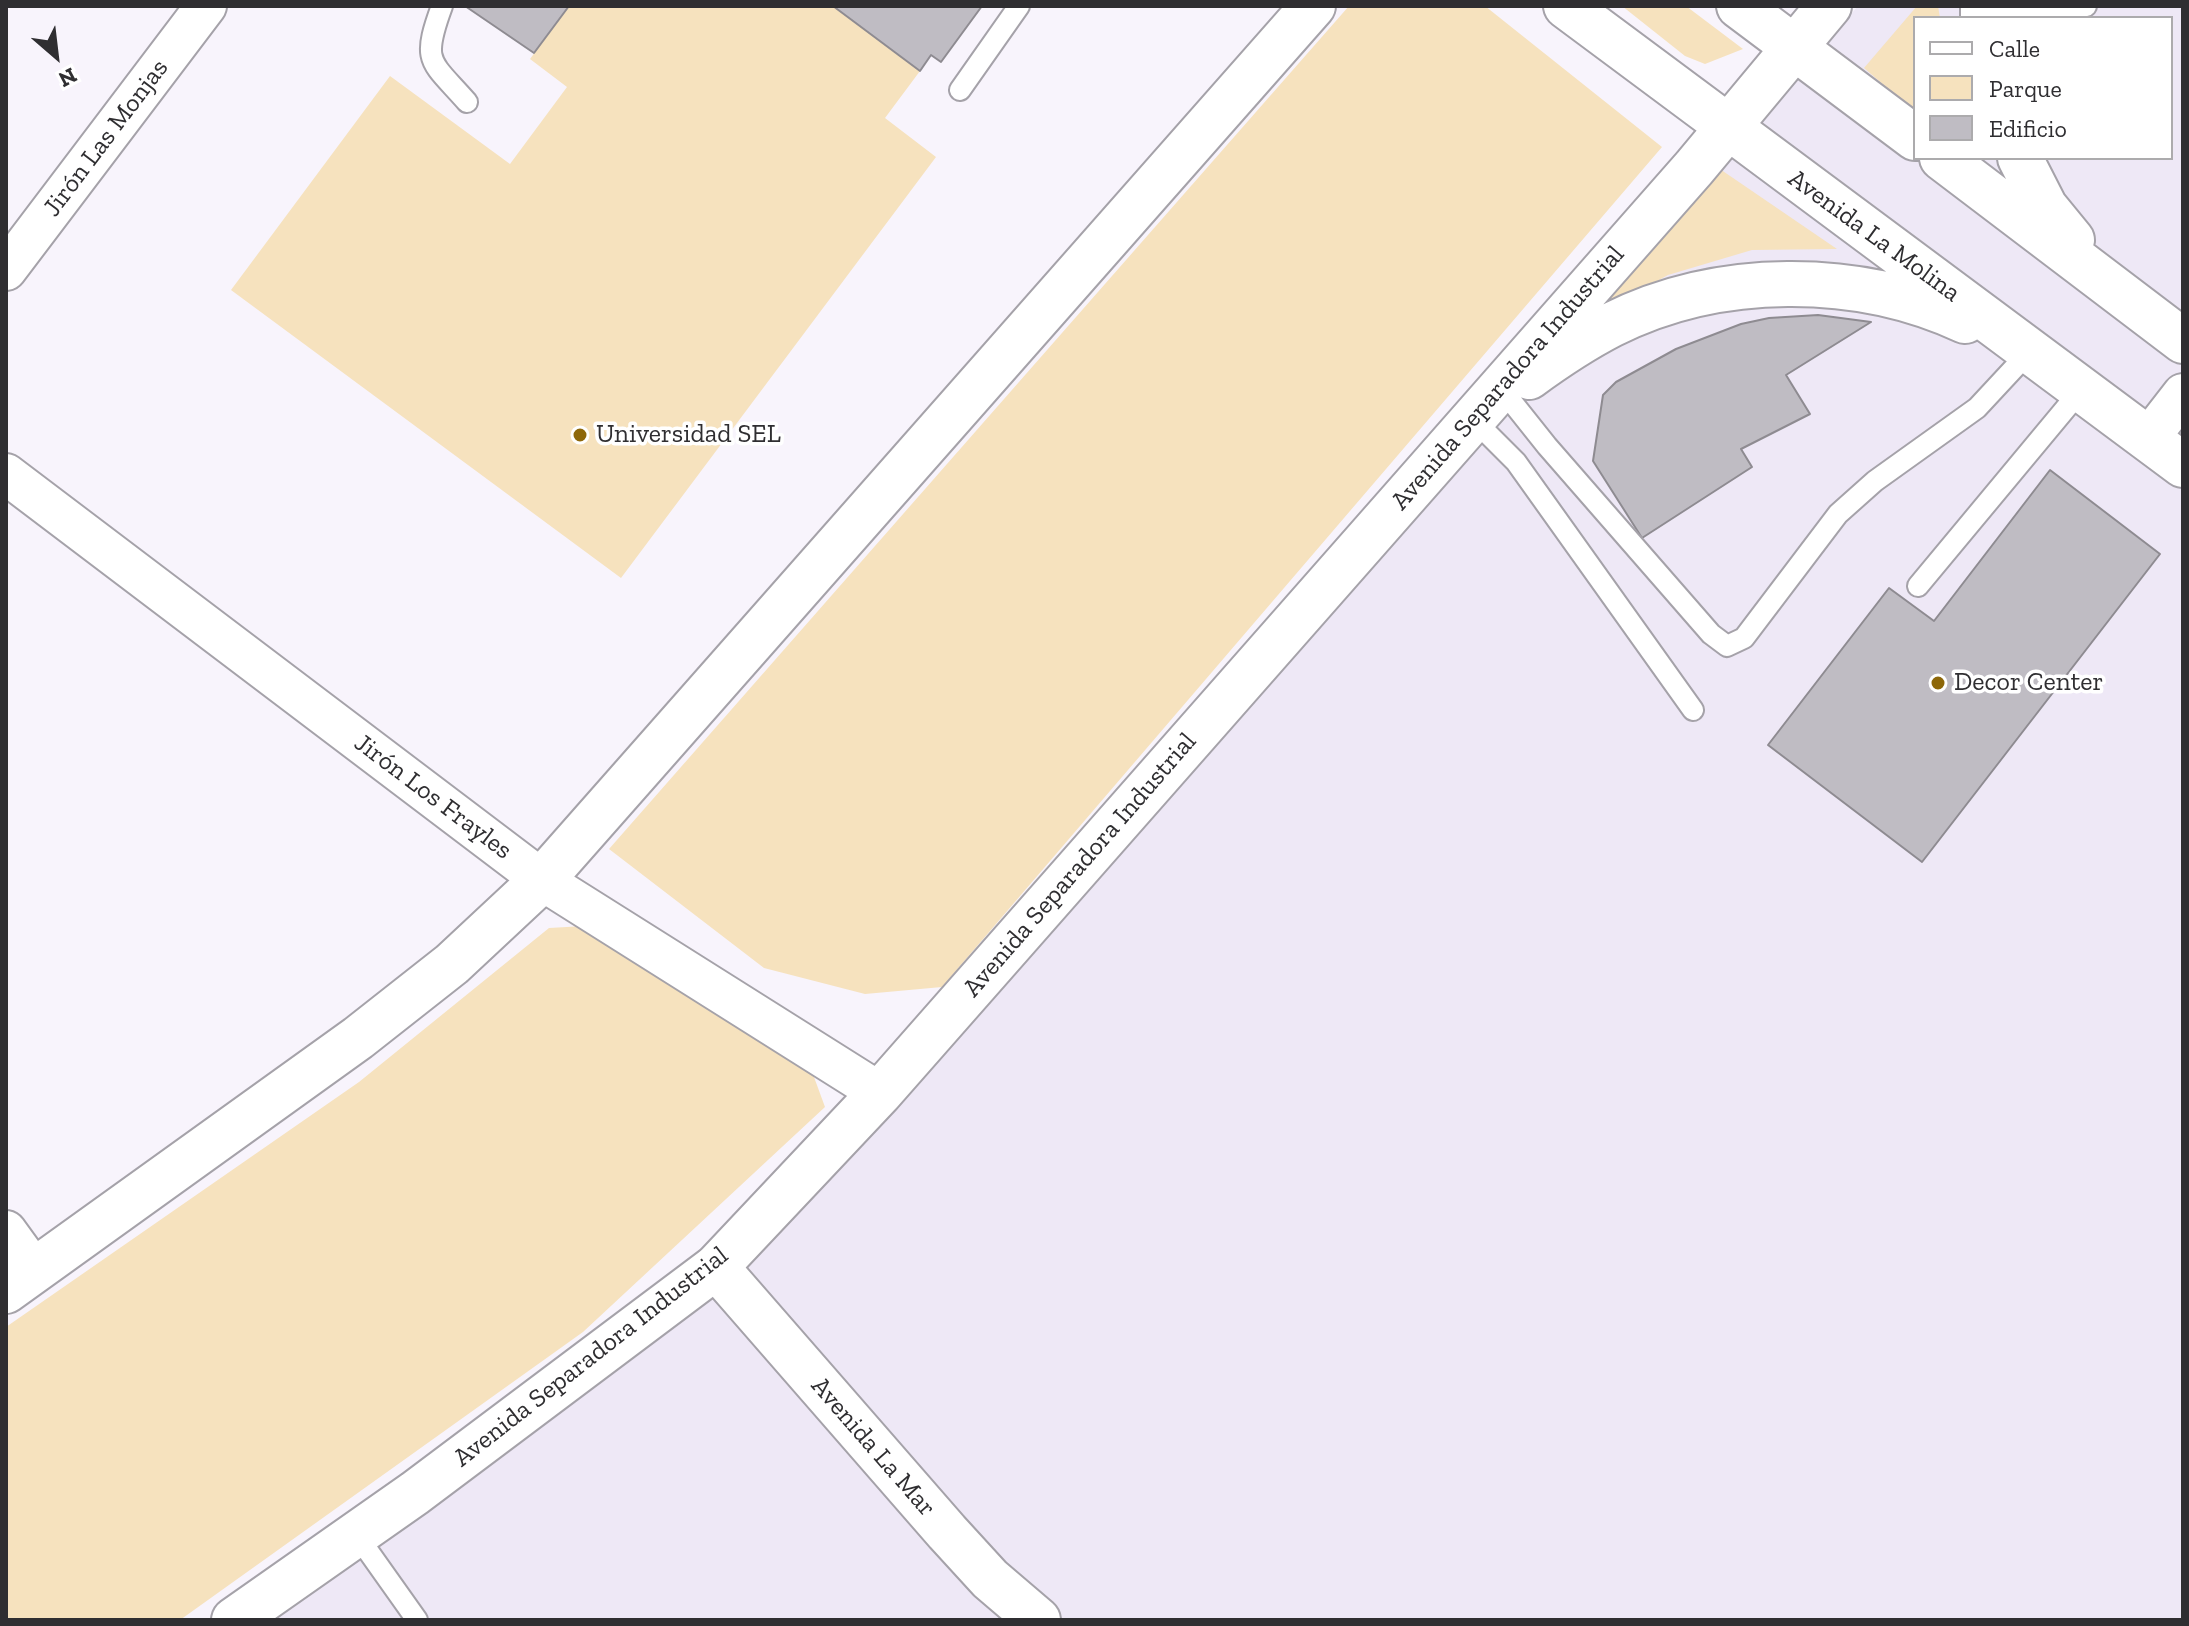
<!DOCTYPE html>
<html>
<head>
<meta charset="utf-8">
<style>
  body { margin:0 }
  #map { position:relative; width:2189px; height:1626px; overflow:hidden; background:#f8f4fc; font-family:"Zilla Slab",serif }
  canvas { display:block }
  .frame { position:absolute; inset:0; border:8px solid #2f2e31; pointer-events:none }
  .legend { position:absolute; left:1913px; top:16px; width:260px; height:144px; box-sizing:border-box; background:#fff; border:2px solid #acabad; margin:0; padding:10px 14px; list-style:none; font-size:24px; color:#2f2e31 }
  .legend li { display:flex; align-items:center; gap:16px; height:40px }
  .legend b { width:40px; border:2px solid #acabad }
  .north { position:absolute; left:16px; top:16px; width:80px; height:80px; -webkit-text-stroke:6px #fff; paint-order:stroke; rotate:152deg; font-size:22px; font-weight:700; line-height:32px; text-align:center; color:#2f2e31 }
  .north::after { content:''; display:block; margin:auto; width:28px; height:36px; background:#2f2e31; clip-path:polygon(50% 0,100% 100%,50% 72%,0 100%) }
</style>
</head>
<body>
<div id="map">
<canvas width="2189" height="1626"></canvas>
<div class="frame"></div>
<ul class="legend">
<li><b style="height:10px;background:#fff"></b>Calle</li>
<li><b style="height:22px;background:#f6e2be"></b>Parque</li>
<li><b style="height:22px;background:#bfbcc3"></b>Edificio</li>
</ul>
<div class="north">N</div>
</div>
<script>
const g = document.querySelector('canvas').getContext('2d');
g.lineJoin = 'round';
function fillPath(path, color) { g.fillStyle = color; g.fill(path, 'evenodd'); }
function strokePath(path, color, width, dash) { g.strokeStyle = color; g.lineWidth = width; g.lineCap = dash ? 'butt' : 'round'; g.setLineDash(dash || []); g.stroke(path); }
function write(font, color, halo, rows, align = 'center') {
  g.font = font + ' "Zilla Slab",serif'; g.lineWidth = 7; g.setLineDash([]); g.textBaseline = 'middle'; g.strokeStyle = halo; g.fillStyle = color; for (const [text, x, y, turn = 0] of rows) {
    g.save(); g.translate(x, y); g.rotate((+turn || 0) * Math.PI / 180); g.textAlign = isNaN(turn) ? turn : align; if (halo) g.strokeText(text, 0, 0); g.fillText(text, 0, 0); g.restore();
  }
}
fillPath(new Path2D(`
  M1858,6H2183V1620H261L751,1263L1264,690ZM1915,18H2171V158H1915Z`), '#eee8f6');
fillPath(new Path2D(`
  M569,6H833L920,71L885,118L936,157L621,578L231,290L390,76L510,164L567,87L530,59Z
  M1349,6H1485L1662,147L942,987L865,994L764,968L609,849Z
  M1622,6H1686L1743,49L1705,64L1685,56Z
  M1917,6H1938L1940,18H1915V112L1864,68Z
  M1714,165L1837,249L1752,250L1668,275L1573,328Z
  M602,925L807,1058L825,1107L583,1332L180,1620H6V1327L359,1082L549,928Z`), '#f6e2be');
const building = new Path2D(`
  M465,6H569L534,53Z
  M833,6H982L941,62L931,55L920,71Z
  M1818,315L1871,322L1786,375L1810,414L1741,449L1752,467L1642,538L1593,461L1603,395L1616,382L1676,349L1741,324L1769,318Z
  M2050,470L2160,554L1922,862L1768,745L1889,588L1934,621Z`);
fillPath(building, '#bfbcc3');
strokePath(building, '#8e8b91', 2);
const service = new Path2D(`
  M442,6C421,63 430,60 467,102
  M1990,18L2086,6
  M960,90L1019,6
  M1500,387L1547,446L1711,634L1727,646L1744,638L1838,514L1875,481L1977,408L2030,351
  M1472,418L1516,462L1693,710
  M1918,586L2081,390
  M356,1534L417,1620`);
const minor = new Path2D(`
  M6,270L206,6
  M2148,439L2183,394
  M6,474L542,880L880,1093
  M6,1231L35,1271`);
const tertiary = new Path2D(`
  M716,1267L947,1532L990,1579L1038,1620`);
const secondary = new Path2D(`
  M1566,6L2183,465
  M1739,6L1915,138
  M1983,6V18
  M1942,158L2183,341
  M2020,158L2045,207L2072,240
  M1529,377C1555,358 1582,340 1611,325C1718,271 1857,271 1965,321
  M6,1291L358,1038L452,964L542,880L1313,6
  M234,1620L415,1493L716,1267L880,1093L1694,168L1829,6`);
strokePath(service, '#a5a2a9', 24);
strokePath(minor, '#a5a2a9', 44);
strokePath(tertiary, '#a5a2a9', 48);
strokePath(secondary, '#a5a2a9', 48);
strokePath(service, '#fff', 20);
strokePath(minor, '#fff', 40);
strokePath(tertiary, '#fff', 44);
strokePath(secondary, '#fff', 44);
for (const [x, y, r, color] of [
  [580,435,8,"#8d6709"],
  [1938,683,8,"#8d6709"]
]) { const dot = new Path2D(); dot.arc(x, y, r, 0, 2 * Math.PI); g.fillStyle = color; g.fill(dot); strokePath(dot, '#fff', 3); }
write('26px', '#2f2e31', '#fff', [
  ["Jirón Las Monjas",106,138,-53],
  ["Avenida La Molina",1874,236,36],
  ["Avenida Separadora Industrial",1508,378,-49],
  ["Jirón Los Frayles",433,797,37],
  ["Avenida Separadora Industrial",1080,865,-49],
  ["Avenida Separadora Industrial",591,1357,-38],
  ["Avenida La Mar",873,1447,49]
]);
write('26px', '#2f2e31', '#fff', [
  ["Universidad SEL",596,435],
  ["Decor Center",1954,683]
], 'left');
</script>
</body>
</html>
